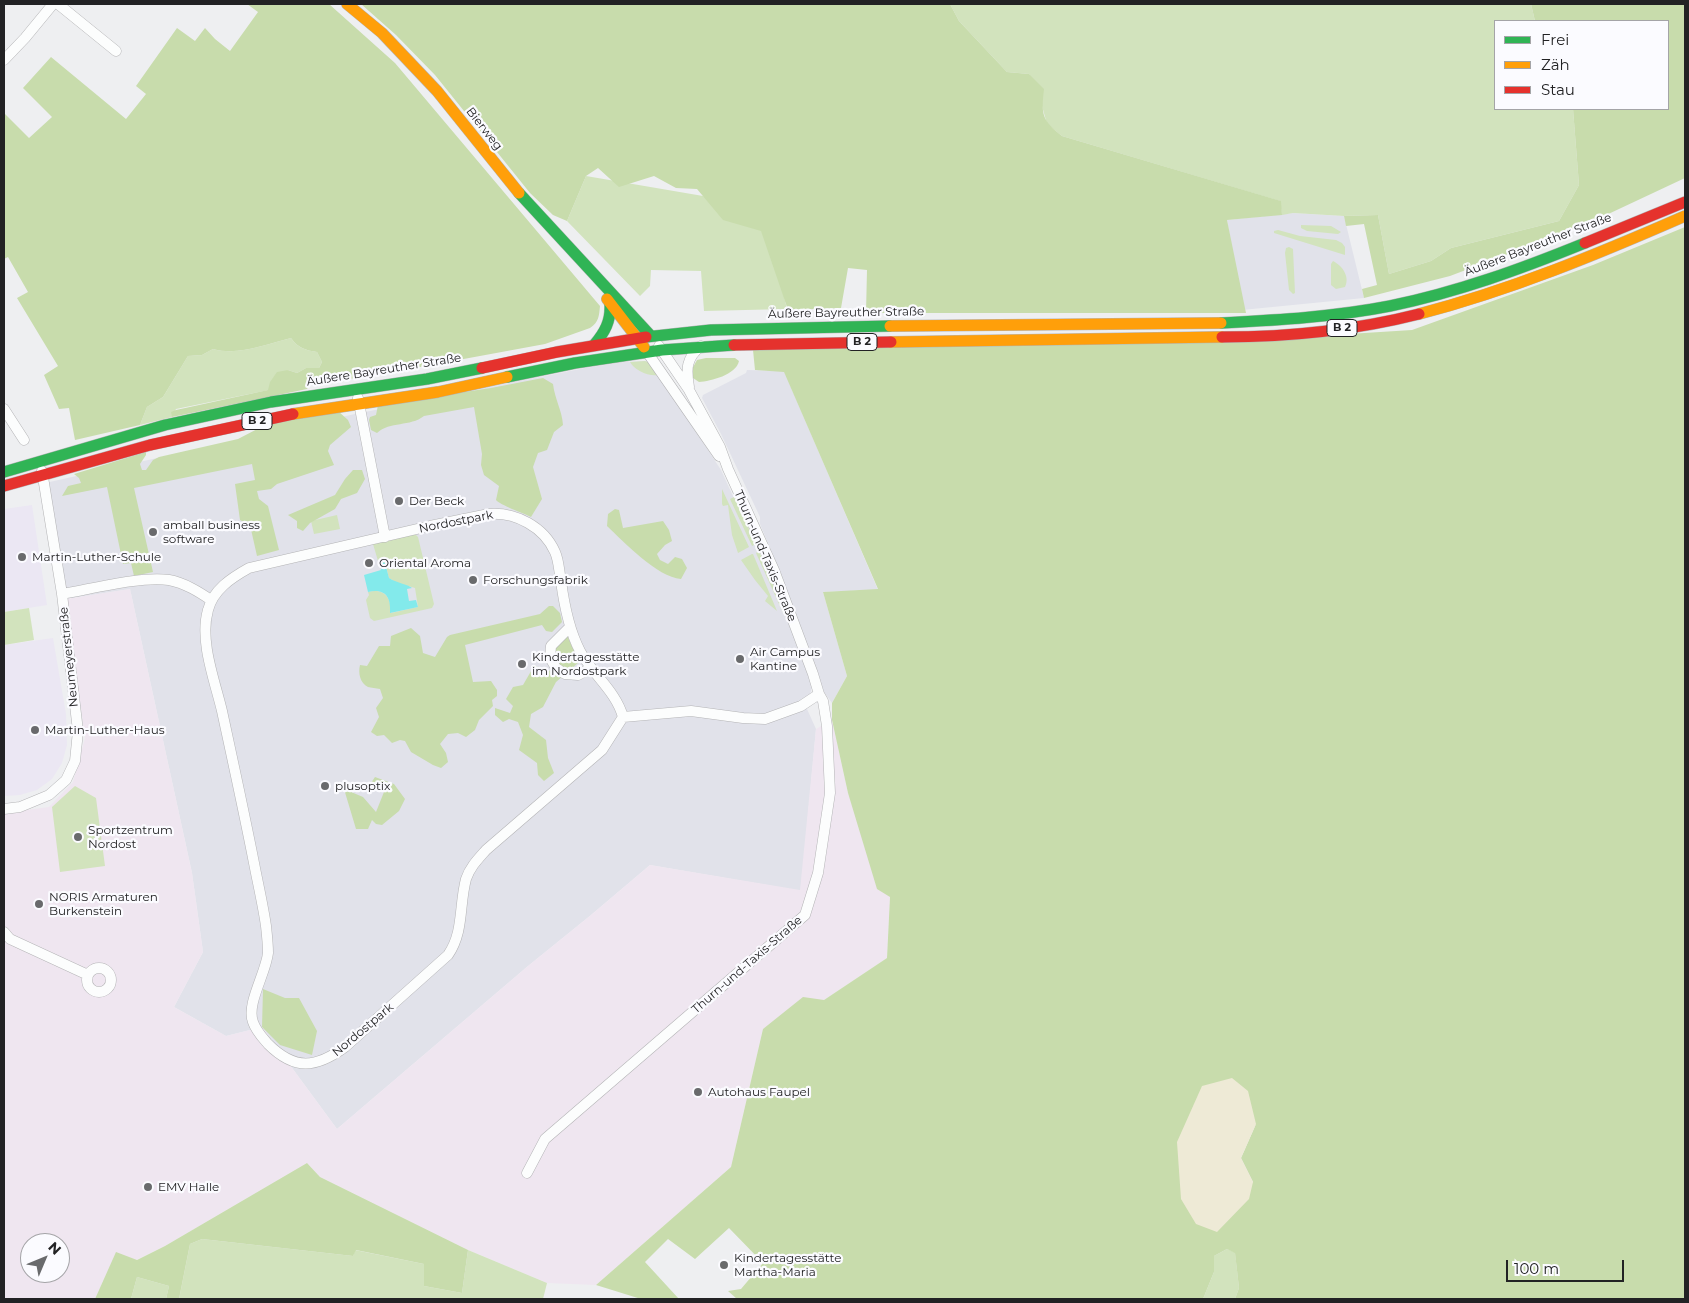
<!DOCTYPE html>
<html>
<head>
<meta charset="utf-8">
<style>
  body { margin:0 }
  #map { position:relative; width:1689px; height:1303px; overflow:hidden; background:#eeeff1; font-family:Montserrat,sans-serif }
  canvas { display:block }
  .frame { position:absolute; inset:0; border:5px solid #222224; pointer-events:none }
  .legend { position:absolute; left:1494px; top:20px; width:175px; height:90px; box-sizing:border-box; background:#fbfbff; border:1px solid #a4a4a7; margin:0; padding:6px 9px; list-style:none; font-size:15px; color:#222224 }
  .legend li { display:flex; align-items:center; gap:10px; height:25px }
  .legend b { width:25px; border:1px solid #a4a4a7 }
  .north { position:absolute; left:20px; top:1233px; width:50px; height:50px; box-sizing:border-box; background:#fbfbff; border:1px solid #a4a4a7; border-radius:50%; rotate:45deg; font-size:14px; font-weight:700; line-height:20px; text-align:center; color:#222224 }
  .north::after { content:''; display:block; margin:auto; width:18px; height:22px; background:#696a6c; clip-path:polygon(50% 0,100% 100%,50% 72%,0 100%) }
  .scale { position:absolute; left:1506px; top:1260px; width:118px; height:22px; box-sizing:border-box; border:2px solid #222224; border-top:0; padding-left:6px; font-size:15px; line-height:18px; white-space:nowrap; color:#222224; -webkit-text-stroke:4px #fbfbff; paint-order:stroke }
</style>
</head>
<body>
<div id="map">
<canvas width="1689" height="1303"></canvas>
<div class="frame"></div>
<ul class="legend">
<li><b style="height:6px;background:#30b455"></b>Frei</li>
<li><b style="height:6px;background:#ff9f0a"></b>Zäh</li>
<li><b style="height:6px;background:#e5322d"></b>Stau</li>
</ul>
<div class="north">N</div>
<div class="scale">100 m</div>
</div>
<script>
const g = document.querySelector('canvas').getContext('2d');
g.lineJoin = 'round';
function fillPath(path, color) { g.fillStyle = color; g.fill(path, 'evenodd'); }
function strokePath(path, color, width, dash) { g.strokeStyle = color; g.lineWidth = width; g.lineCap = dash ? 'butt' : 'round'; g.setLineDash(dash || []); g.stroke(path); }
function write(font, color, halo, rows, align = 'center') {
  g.font = font + ' Montserrat,sans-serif'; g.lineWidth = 4.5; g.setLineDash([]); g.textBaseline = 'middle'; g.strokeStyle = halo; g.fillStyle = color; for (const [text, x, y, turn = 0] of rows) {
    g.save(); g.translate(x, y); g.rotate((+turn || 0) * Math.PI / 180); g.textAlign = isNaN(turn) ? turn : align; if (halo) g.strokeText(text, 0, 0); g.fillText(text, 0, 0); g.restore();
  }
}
fillPath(new Path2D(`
  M1293,213L1344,216L1364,298L1242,310L1227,220Z
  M645,361L648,362L683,412L721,470L777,592L808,672L812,686L807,709L816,729L801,891L650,865L591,915L528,966L337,1129L262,1027L226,1036L174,1007L203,952L192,873L130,589L66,599L45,483L355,414L585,368L624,362Z
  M747,370L784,371L878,590L823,592L847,676L832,703L824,692L775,560L760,524V517L721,434L702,398L703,395L746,373Z`), '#e1e2ea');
fillPath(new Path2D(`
  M130,589L192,873L203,952L174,1007L226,1036L262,1027L337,1129L528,966L591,915L650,865L800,890L816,729L832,720L848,793L890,897L887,958L824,1000L763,1029L731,1167L596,1285L547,1283L468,1250L320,1177L307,1163L165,1246L136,1260L116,1253L95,1299H4V813L49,807L73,782L85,738L66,599ZM30,1243H60V1273H30Z`), '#efe6f0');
fillPath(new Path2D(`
  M32,505L47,605L4,612V509Z
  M53,638L66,714L67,745L62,763L52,779L37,790L20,795L4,796V645Z`), '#ebe7f3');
fillPath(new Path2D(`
  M950,4H1531L1535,21H1495V109H1573L1579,185L1559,221L1451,248L1431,261L1389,274L1378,215L1344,216L1293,213L1282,215L1280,201L1062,136L1047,124L1042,106L1029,74L1007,72L959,21Z
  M586,176L703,196L769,234L787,309L704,311L701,271L651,270L650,286L640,296L567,221Z
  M1301,225L1331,226L1341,232L1338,234L1307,231L1301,228Z
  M1278,230L1300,236L1336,240L1342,243L1345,247V255L1274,233V231Z
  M1289,247L1293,249L1295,293L1293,294L1289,290L1285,253L1286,248Z
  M1333,261C1343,266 1350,277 1345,287L1336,289L1331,285V264Z
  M291,338C298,348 305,350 317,352L322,362L319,368H306L297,373L288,370L269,390L176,409L172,417L140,425L147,407L163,397L188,356L202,355L213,349C238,356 267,344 291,338Z
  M645,361L648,362L658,375C649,377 634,370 630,362Z
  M722,489L749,547L738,553L732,535L728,505L723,506L722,504Z
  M734,497L756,544L752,546L730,499Z
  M337,515L340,529L314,534L311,521Z
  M415,534L418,537L434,604L432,608L374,621L370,618L366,600L369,595L368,592C385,588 391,598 391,613L418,607L415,588L397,583L389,578L385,563L378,561L373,544Z
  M759,551L785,613L784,615L756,553Z
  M752,554H753L777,611L765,601L768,596L755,580L741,560Z
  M29,608L34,640L4,645V612Z
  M75,786L96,798L105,866L60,872L52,807Z
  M202,1239L353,1256L355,1250L424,1264V1286L462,1293L468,1250L547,1283L543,1299H179L190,1244Z
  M1227,1249L1235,1252L1239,1288L1235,1299H1203L1214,1272V1256Z
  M137,1277L169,1286L166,1299H131Z`), '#d2e3bd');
fillPath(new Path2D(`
  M247,4H329L395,63L600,306C599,316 599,322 590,328L545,344L366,377L311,383L307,389L172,417L171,412L176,410L268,390L270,382L277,372L288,370L297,373L306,368H319L322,362L317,352C305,350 298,348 291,338C267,344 238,356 213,349L202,355L188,356L163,397L147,407L140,425L75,440L69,408L59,409L44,375L58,366L17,298L28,292L8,257L4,259V113L29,138L52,117L23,88L51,57L126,119L146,94L136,86L177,28L195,41L205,28L215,39L230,51L258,12Z
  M361,4H950L959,21L1007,72L1029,74L1044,89C1041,115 1042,120 1062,136L1281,201L1282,215L1227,220L1246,313H866L867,270L848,268L841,308L788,310L761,231L723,220L697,189L676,188L654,176L619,187L598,168L586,176L567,221L553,215L530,193L435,75L396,35Z
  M1531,4H1685V178L1587,224L1450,276L1364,298L1362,289L1377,285L1364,224L1346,226L1344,216L1378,215L1389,274L1431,261L1451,248L1559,221L1579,185L1573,109H1668V21H1535Z
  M1685,227V1299H1235L1239,1288L1235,1253L1227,1249L1214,1256V1272L1203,1299H737L728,1291L741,1289L763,1263L729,1228L695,1259L668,1239L645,1262L679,1299H641L596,1285L731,1167L763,1029L803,997L824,1000L887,958L890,897L877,889L848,793L832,720V703L847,676L823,592L878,589L784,372L755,370L753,350L1253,340L1412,330L1593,265ZM1256,1124L1241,1158L1253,1182L1196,1224Z
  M706,358H735L739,361C736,375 711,381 699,382L693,378L692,369L697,360Z
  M543,378L553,384C555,400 562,410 563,425L554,432L547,450L538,453L533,467L542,499L531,517C523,513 500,505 496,500L499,486L484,475L481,465L482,454L474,407L424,416C410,427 390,421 377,433L371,430L369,420L370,417L376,415L378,405L491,388Z
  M338,411L348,420L351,427L330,445L328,451L334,465L277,484L271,489L257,491L259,499L268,506L279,550L257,556L250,525L240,520L235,484L255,480L252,464L134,488L153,572L134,576L131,563L123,564L107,487L62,496L68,486L81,483L79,478L74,474L146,452V455L140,464L142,470H146L153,460L159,457L238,439L265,425Z
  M353,470H362L365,479L357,493L341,499L335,509L310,523L303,531L297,528V521L288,515L335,495L345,479Z
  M615,509L619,510L623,528L663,521L669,530L672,541L665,545L657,554L660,560L668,564L675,557L682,559L687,568L681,579C657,577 624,542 607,526L608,514Z
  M549,606H553L560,613L562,622L552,632L546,631L542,625L465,645L473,682L491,681L497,690V696L492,700L493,706L479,720L475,730L466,737L458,733L448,734L440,744L446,753L448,762L441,768L433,765L411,752L405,741L400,740L392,743L384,735L377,736L371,732L379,717L376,708L383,698L380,689C376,688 371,688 368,687C360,683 358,673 360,665L367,666L379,646H390L391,636L411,628L420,636L423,653L435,657L447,637L450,635L540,614Z
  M566,633L579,662L556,682L543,707L531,714L529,727L546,740L548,758L554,773L544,781L538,775L537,763L519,750L523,735L518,722L509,719L503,722L495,715V708L510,713L513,706L506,699L513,687L523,685L534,666L538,667L541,675L551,670C552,653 553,646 566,633Z
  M375,777L394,784L405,799L399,811L382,825L376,824L372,820L368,829H356L344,789L363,797L376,812L386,787L380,784L371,792L367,789Z
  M263,989L285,998H299L317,1031L312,1055L280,1045L262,1027Z
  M307,1163L320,1177L468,1250L462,1293L424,1286V1264L356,1250L353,1256L202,1239L190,1244L179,1299H166L169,1286L137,1277L131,1299H95L116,1252L137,1260L165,1246Z`), '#c8dcac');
fillPath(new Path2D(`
  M1232,1078L1248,1091L1256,1124L1241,1158L1253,1182L1249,1199L1217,1232L1196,1224L1181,1199L1177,1142L1202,1086Z`), '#eeead6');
fillPath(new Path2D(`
  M378,561L385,563L389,578C396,583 408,584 412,588L407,589L409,601L416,600L418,607L390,613C391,598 386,588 368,592L364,575L381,570Z`), '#83eaeb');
const street = new Path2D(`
  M58,4L116,51
  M4,60L25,38L53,4
  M647,352L719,456
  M689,387C686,369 686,358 701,346
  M358,398L385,537
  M4,409L24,440
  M489,514C516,512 544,527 555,552C559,561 559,571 561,581C564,604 569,630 580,651C592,674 616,691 623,717L602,750L486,850C478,859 470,867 466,879C459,905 464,932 448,955L345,1047C316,1068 295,1071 268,1044C262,1037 256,1031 253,1022C246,1004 266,973 268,953C268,945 267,935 266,926C263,905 258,884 254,863C244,812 233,762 222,711C215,681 199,641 208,610C213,590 231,578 249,568L430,526Z
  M62,594C92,589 140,576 169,580C185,583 199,592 211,600
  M570,627L551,646L550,658L556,668L565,674L578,675L591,668
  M623,717L691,711L743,718L765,719L801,706L819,694
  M4,809L20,807L49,795L66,780L75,761L78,731L62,594L42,471
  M4,932L10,939L88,975
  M87 980a12 12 0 1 1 24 0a12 12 0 1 1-24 0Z
  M527,1173L545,1139L805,915L818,873L830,793L827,726L823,701L819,694L813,674L774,570L728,469L720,447L689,390L659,346`);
const fast = new Path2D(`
  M519,193L651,336
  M1221,323C1277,320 1334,317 1390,306C1458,292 1521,269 1585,243
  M646,337L711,330L890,326
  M594,345C605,332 611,321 610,304
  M507,377L575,363L662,350L734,345
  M4,472L165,425L271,402L427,379L482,368`);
const slow = new Path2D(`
  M347,4L382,33L437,91L519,193
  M607,299L644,347
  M1419,314C1511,290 1598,254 1685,216
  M890,326L1221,323
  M891,342L1222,337
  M293,414L438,392L507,377`);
const jam = new Path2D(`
  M1585,243L1685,202
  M1222,337C1288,337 1356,330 1419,314
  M734,345L891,342
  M482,368L557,352L646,337
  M4,486L150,445L293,414`);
strokePath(street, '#b4b4b6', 11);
strokePath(fast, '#b4b4b6', 12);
strokePath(slow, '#b4b4b6', 12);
strokePath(jam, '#b4b4b6', 12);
strokePath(street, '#fcfdfd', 10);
strokePath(fast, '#30b455', 11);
strokePath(slow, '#ff9f0a', 11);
strokePath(jam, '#e5322d', 11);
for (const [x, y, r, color] of [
  [399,501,5,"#696a6c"],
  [153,532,5,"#696a6c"],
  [22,557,5,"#696a6c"],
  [369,563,5,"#696a6c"],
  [473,580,5,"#696a6c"],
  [740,659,5,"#696a6c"],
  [522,664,5,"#696a6c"],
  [35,730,5,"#696a6c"],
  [325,786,5,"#696a6c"],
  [78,837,5,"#696a6c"],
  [39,904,5,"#696a6c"],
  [698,1092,5,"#696a6c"],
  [148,1187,5,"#696a6c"],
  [724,1265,5,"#696a6c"]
]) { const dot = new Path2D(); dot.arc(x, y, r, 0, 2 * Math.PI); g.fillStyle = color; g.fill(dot); strokePath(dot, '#fbfbff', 2); }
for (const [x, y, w] of [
  [1342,328,30],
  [862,342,30],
  [257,421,30]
]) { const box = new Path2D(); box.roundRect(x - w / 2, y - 8.5, w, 17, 4); g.fillStyle = '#fbfbff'; g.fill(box); strokePath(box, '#222224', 1); }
write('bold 11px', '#222224', null, [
  ["B 2",1342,328],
  ["B 2",862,342],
  ["B 2",257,421]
]);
write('12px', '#222224', '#fbfbff', [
  ["Bierweg",484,129,52],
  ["Äußere Bayreuther Straße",1538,245,-21],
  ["Äußere Bayreuther Straße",846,313,-1],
  ["Äußere Bayreuther Straße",384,370,-9],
  ["Nordostpark",456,522,-11],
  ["Thurn-und-Taxis-Straße",765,556,67],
  ["Neumeyerstraße",69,657,-96],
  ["Thurn-und-Taxis-Straße",747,965,-41],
  ["Nordostpark",363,1030,-40]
]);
write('12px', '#222224', '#fbfbff', [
  ["Der Beck",409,501],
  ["amball business",163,525],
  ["software",163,539],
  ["Martin-Luther-Schule",32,557],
  ["Oriental Aroma",379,563],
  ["Forschungsfabrik",483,580],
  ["Air Campus",750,652],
  ["Kantine",750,666],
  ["Kindertagesstätte",532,657],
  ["im Nordostpark",532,671],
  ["Martin-Luther-Haus",45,730],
  ["plusoptix",335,786],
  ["Sportzentrum",88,830],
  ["Nordost",88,844],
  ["NORIS Armaturen",49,897],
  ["Burkenstein",49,911],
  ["Autohaus Faupel",708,1092],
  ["EMV Halle",158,1187],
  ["Kindertagesstätte",734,1258],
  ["Martha-Maria",734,1272]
], 'left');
</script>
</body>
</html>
